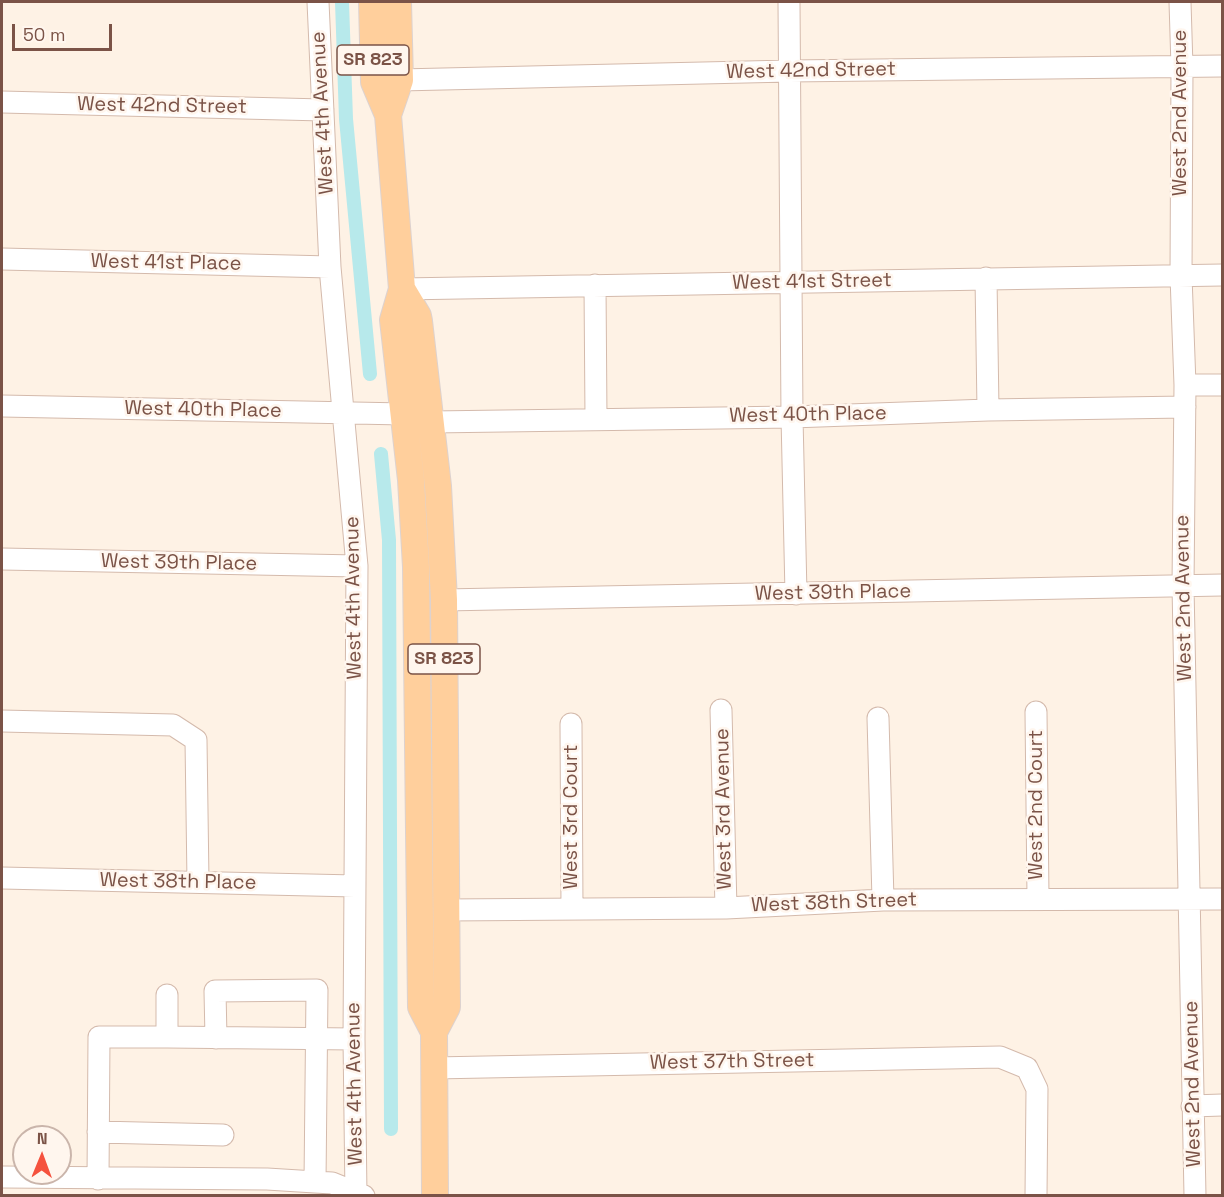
<!DOCTYPE html>
<html>
<head>
<meta charset="utf-8">
<style>
  body { margin:0 }
  #map { position:relative; width:1224px; height:1197px; overflow:hidden; background:#fef2e5; font-family:"Space Grotesk",sans-serif }
  canvas { display:block }
  .frame { position:absolute; inset:0; border:3px solid #7b5347; pointer-events:none }
  .north { position:absolute; left:12px; top:1125px; width:60px; height:60px; box-sizing:border-box; background:#fff6ee; border:2px solid #cab5ab; border-radius:50%; rotate:1deg; font-size:16px; font-weight:700; line-height:24px; text-align:center; color:#7b5347 }
  .north::after { content:''; display:block; margin:auto; width:21px; height:27px; background:#f5523e; clip-path:polygon(50% 0,100% 100%,50% 72%,0 100%) }
  .scale { position:absolute; left:12px; top:24px; width:100px; height:27px; box-sizing:border-box; border:3px solid #7b5347; border-top:0; padding-left:8px; font-size:18px; line-height:21px; white-space:nowrap; color:#7b5347; -webkit-text-stroke:4px #fff6ee; paint-order:stroke }
</style>
</head>
<body>
<div id="map">
<canvas width="1224" height="1197"></canvas>
<div class="frame"></div>
<div class="north">N</div>
<div class="scale">50 m</div>
</div>
<script>
const g = document.querySelector('canvas').getContext('2d');
g.lineJoin = 'round';
function strokePath(path, color, width, dash) { g.strokeStyle = color; g.lineWidth = width; g.lineCap = dash ? 'butt' : 'round'; g.setLineDash(dash || []); g.stroke(path); }
function write(font, color, halo, rows, align = 'center') {
  g.font = font + ' "Space Grotesk",sans-serif'; g.lineWidth = 5; g.setLineDash([]); g.textBaseline = 'middle'; g.strokeStyle = halo; g.fillStyle = color; for (const [text, x, y, turn = 0] of rows) {
    g.save(); g.translate(x, y); g.rotate((+turn || 0) * Math.PI / 180); g.textAlign = isNaN(turn) ? turn : align; if (halo) g.strokeText(text, 0, 0); g.fillText(text, 0, 0); g.restore();
  }
}
strokePath(new Path2D(`
  M342,2L346,119L370,374
  M381,454L389,540L391,1129`), '#b7e9eb', 14);
const minor = new Path2D(`
  M318,2L330,267L357,566L354,1039L356,1196
  M789,2L792,417L796,594
  M1180,2L1182,67L1181,276L1185,385L1183,586L1195,1196
  M400,80L789,71L1222,66
  M2,102L323,110
  M2,259L330,267
  M986,278L988,410
  M595,285L596,419
  M402,289L1222,275
  M1185,385H1222
  M2,406L404,414
  M432,422L792,417L988,410L1185,407
  M2,559L357,566
  M444,600L1222,585
  M721,710L726,908
  M1036,712L1038,898
  M878,718L883,900
  M2,721L173,725L196,740L198,882
  M571,724L572,909
  M2,878L355,886
  M446,910L726,908L883,900L1222,899
  M167,1037L354,1039
  M216,1038L215,991L317,990L315,1182
  M434,1068L1000,1057L1027,1068L1037,1089L1036,1196
  M1192,1106L1222,1105
  M98,1132L223,1135
  M2,1177L267,1179L315,1182L332,1183L364,1196
  M98,1179L99,1037H167V995`);
const major = new Path2D(`
  M372,2L374,82L388,115L402,289L393,320L411,480L416,567L421,1007L434,1032
  M388,115L400,80L398,2
  M402,289L418,316L419,321L438,486L444,600L447,1007L434,1032L435,1196`);
strokePath(minor, '#d4baac', 23);
strokePath(major, '#ddd2cf', 28);
strokePath(minor, '#fff', 21);
strokePath(major, '#ffcf9c', 26);
for (const [x, y, w] of [
  [373,60,72],
  [444,659,72]
]) { const box = new Path2D(); box.roundRect(x - w / 2, y - 15, w, 30, 4.5); g.fillStyle = '#fff6ee'; g.fill(box); strokePath(box, '#7b5347', 1.5); }
write('bold 18px', '#7b5347', null, [
  ["SR 823",373,60],
  ["SR 823",444,659]
]);
write('20px', '#7b5347', '#fff6ee', [
  ["West 42nd Street",811,71,-1],
  ["West 42nd Street",162,106,1],
  ["West 4th Avenue",323,113,-93],
  ["West 2nd Avenue",1181,113,-90],
  ["West 41st Place",166,263,1],
  ["West 41st Street",812,282,-1],
  ["West 40th Place",203,410,1],
  ["West 40th Place",808,415,-1],
  ["West 39th Place",179,563,1],
  ["West 39th Place",833,593,-1],
  ["West 4th Avenue",354,598,-91],
  ["West 2nd Avenue",1184,598,-91],
  ["West 2nd Court",1037,805,-90],
  ["West 3rd Avenue",724,809,-91],
  ["West 3rd Court",572,817,-90],
  ["West 38th Place",178,882,1],
  ["West 38th Street",834,903,-2],
  ["West 37th Street",732,1062,-1],
  ["West 4th Avenue",355,1084,-91],
  ["West 2nd Avenue",1193,1084,-91]
]);
</script>
</body>
</html>
